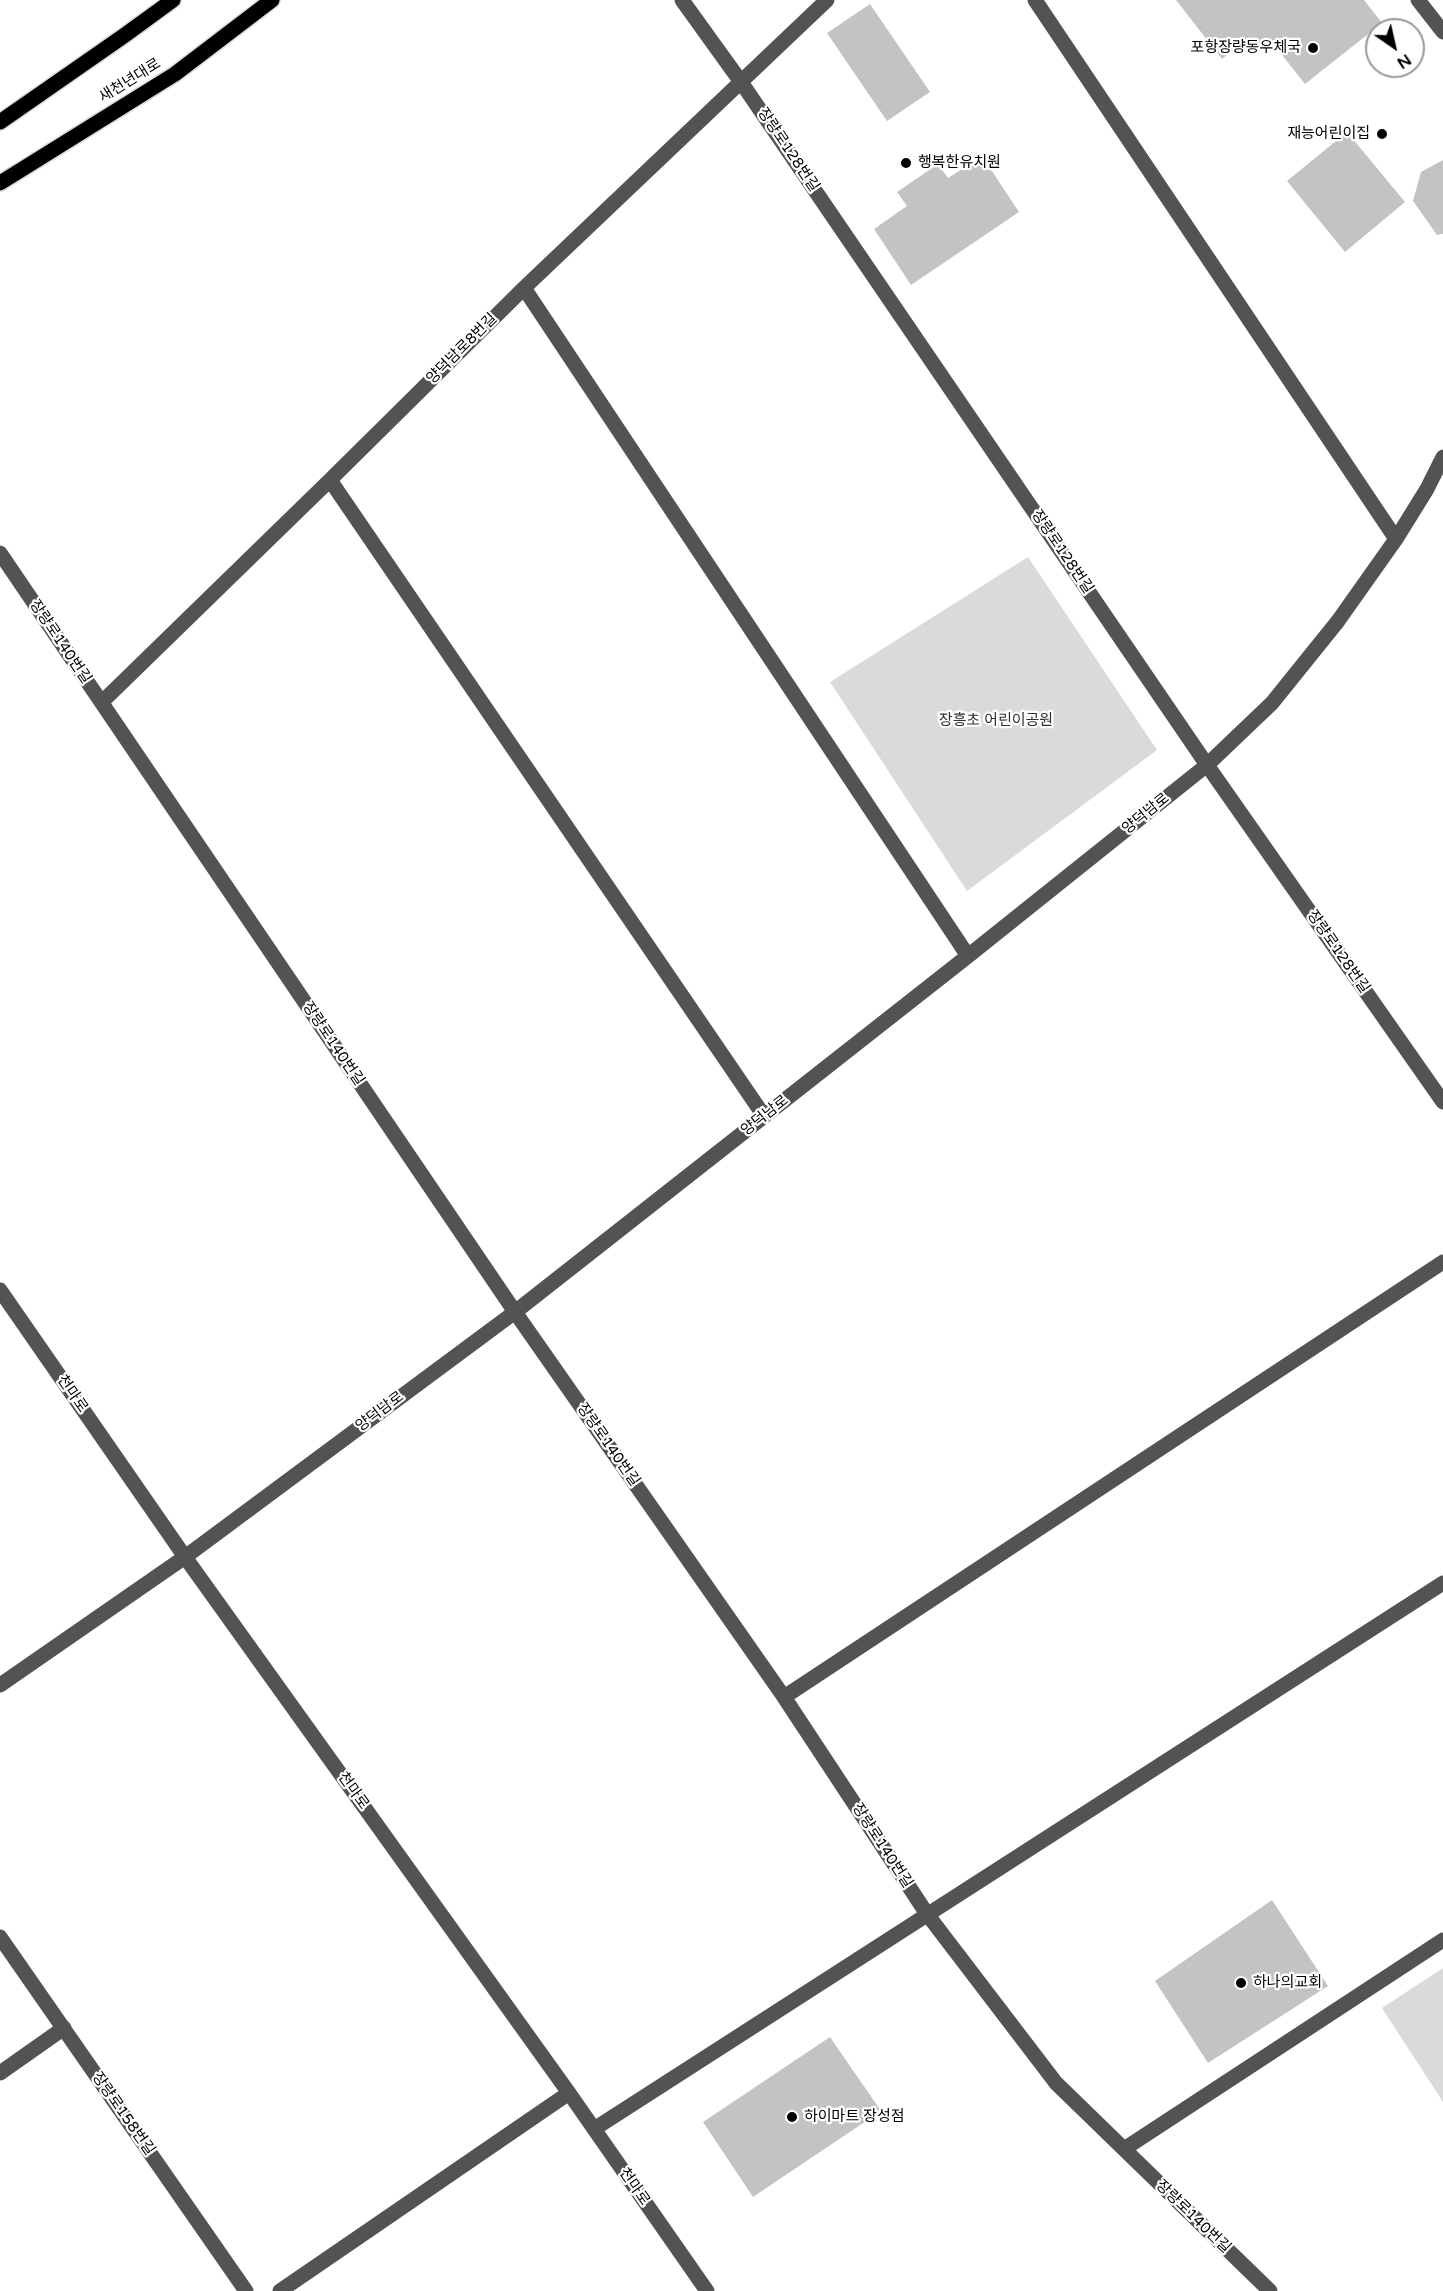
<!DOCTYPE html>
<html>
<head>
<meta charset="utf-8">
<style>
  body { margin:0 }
  #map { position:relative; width:1443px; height:2291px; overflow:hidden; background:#fff; font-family:"Varela Round",sans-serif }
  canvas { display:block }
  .north { position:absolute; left:1365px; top:18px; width:60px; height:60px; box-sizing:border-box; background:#fff; border:2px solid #999; border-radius:50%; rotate:146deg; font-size:16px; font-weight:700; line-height:24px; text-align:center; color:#000 }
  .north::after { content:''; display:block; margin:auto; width:21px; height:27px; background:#000; clip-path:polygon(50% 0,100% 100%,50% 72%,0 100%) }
</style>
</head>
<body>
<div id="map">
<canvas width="1443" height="2291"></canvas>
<div class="north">N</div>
</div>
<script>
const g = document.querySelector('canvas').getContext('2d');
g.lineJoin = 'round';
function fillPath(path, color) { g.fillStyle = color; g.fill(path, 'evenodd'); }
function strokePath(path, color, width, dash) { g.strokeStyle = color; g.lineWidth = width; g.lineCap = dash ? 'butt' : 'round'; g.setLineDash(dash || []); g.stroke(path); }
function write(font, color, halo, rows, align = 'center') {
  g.font = font + ' "Varela Round","Noto Sans KR",sans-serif'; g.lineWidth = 4.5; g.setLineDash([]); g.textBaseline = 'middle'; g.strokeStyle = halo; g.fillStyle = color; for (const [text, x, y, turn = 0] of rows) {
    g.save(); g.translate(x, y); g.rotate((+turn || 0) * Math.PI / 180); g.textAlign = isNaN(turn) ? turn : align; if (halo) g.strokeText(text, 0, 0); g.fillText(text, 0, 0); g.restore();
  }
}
fillPath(new Path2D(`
  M1028,557L1157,750L967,891L830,682Z
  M1443,1968V2102L1382,2008Z`), '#dadada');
fillPath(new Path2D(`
  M1176,0H1364L1382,23L1305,84L1271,41L1255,54L1245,41L1222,59Z
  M870,4L930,92L887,121L827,33Z
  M1347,132L1405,202L1345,252L1287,181Z
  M982,156L1019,212L911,285L874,229L907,206L897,192L938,164L948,178Z
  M1443,160V234L1437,235L1413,201L1421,172Z
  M1272,1900L1328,1986L1208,2063L1155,1981Z
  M830,2037L881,2111L753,2197L703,2122Z`), '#c3c3c3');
const major = new Path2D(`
  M0,122L125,35L173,0
  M0,183L175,74L272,0`);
strokePath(major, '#dbdbdb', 18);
strokePath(new Path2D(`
  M682,0L741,82L1207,765L1443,1102
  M1035,0L1396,539
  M1418,0L1443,32
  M524,288L968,956
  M330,480L764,1116
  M0,553L515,1312L784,1697L927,1914L1056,2083L1270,2291
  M102,702L330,480L524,288L827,0
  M0,1290L185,1557L569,2093L707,2291
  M0,1685L185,1557L515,1312L968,956L1207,765L1272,703L1338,621L1396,539L1427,489L1443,457
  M784,1697L1443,1262
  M0,1937L246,2291
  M0,2073L64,2028
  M594,2129L1443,1583
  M1124,2149L1443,1940
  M280,2291L569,2093`), '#535353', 15);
strokePath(major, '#000', 15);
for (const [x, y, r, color] of [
  [1313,48,6,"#000"],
  [1382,134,6,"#000"],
  [906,163,6,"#000"],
  [1241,1983,6,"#000"],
  [792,2117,6,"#000"]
]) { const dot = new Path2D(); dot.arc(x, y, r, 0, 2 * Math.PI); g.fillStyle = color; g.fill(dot); strokePath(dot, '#fff', 2); }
write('15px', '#000', '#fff', [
  ["포항장량동우체국",1301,48,"right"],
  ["재능어린이집",1370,134,"right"],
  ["행복한유치원",918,163],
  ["하나의교회",1253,1983],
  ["하이마트 장성점",804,2117]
], 'left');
write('15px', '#000', '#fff', [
  ["새천년대로",130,81,-32],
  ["장량로128번길",788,150,56],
  ["양덕남로8번길",462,349,-45],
  ["장량로128번길",1062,552,56],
  ["장량로140번길",60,642,56],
  ["양덕남로",1146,814,-39],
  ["장량로128번길",1338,952,55],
  ["장량로140번길",333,1044,56],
  ["양덕남로",765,1116,-38],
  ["천마로",72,1394,55],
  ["양덕남로",380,1412,-37],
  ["장량로140번길",608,1445,55],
  ["천마로",353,1791,54],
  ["장량로140번길",882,1846,57],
  ["장량로158번길",123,2114,55],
  ["천마로",634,2187,55],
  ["장량로140번길",1193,2217,44]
]);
write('15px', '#313131', '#fff', [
  ["장흥초 어린이공원",996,721]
]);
</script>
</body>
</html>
